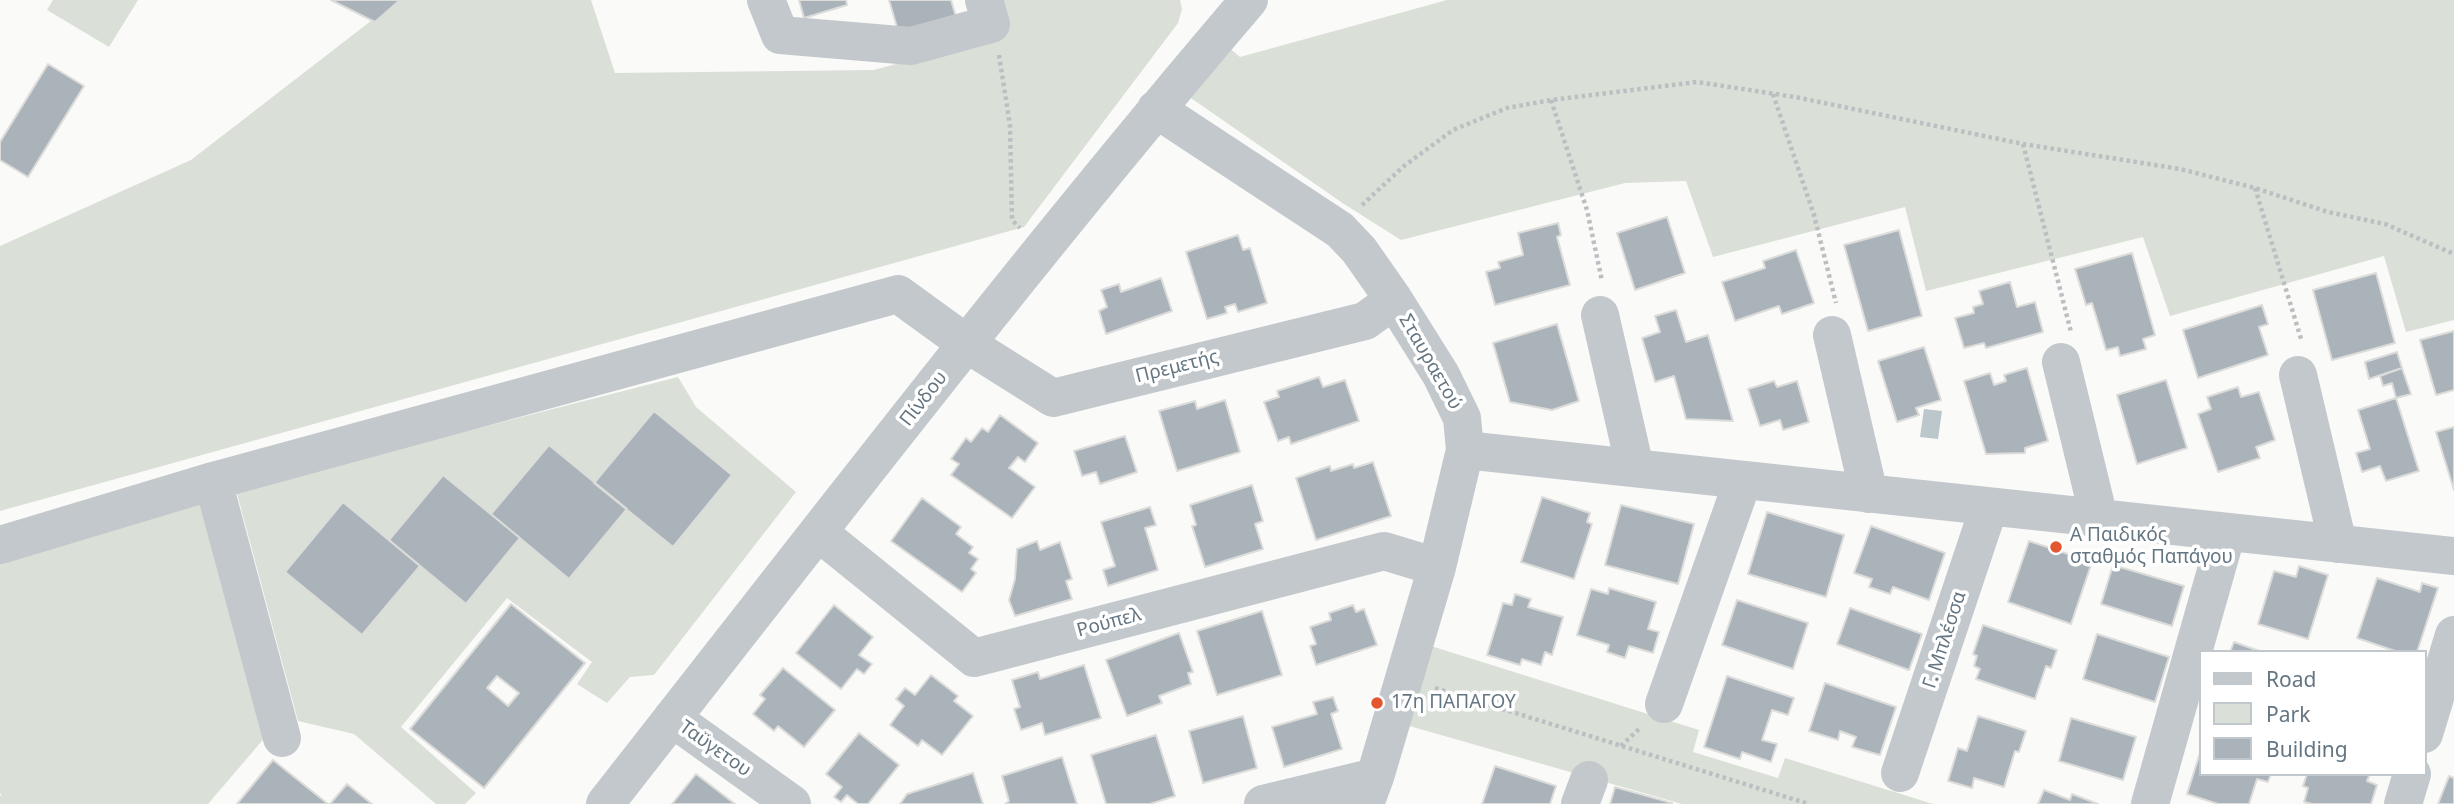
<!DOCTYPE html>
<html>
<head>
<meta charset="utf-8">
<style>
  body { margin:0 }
  #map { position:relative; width:2454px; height:804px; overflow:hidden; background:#fafaf8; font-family:"Noto Sans",sans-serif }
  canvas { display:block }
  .legend { position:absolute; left:2199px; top:650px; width:228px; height:126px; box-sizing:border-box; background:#fff; border:2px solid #c1c8cd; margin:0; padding:9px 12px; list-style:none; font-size:21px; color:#657683 }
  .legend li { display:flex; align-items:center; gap:14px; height:35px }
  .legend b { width:35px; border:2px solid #c1c8cd }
</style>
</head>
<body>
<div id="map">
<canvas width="2454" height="804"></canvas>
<ul class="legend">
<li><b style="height:9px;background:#c3c8cc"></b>Road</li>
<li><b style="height:19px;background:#dadfd7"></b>Park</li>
<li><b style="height:19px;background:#aab3b9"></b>Building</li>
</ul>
</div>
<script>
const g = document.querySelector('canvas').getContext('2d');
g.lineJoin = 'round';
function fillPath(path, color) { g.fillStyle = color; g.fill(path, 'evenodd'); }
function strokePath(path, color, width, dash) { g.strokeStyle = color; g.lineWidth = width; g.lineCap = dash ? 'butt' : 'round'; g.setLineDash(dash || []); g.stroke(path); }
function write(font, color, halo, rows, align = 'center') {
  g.font = font + ' "Noto Sans",sans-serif'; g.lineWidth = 7; g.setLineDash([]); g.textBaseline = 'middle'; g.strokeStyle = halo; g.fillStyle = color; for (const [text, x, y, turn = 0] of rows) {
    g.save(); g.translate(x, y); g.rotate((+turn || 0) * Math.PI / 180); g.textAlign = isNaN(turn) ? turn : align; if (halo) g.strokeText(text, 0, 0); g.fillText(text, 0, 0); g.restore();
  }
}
fillPath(new Path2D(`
  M53,0H138L109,47L47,10Z
  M398,0H591L615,73L874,70L997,36L988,0H1180L1182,9L1178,23L1024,227L0,511V246L191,160Z
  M1447,0H2454V320L2406,332L2384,256L2170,316L2143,237L1926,291L1905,207L1713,257L1686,181L1625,183L1401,240L1344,204L1185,94L1227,46L1240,57Z
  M678,377L696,407L796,492L654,675L630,677L607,703L577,684L592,662L507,598L401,727L476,793L465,804H436L354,734L298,721L236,490Z
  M203,496L267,735L208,804H0V795L3,797L0,793V556Z
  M1415,641L1699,730L1693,752L1778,778L1785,758L1933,804H1682L1392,721Z`), '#dadfd7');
fillPath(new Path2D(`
  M1924,409L1942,411L1938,439L1920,437Z`), '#bbc7cb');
const building = new Path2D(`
  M331,0H400L375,22Z
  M799,0H846L847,5L804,18Z
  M889,0H951L956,17L899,34Z
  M48,64L84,86L28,177L0,160V142Z
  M1667,217L1685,273L1635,290L1617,233Z
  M1558,223L1561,235L1557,237L1570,285L1495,305L1486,272L1500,268L1498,262L1523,255L1518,233Z
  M1899,230L1922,316L1868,331L1844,245Z
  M1238,235L1243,250L1250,248L1267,303L1238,312L1235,304L1225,307L1227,313L1207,319L1186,252Z
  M1796,250L1814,303L1782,314L1779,306L1735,321L1722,282L1765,268L1763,261Z
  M2132,253L2155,335L2143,339L2146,349L2120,356L2118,347L2106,350L2092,303L2086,305L2075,269Z
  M2376,273L2395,343L2332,360L2313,290Z
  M1161,278L1172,311L1106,334L1099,311L1107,307L1101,290L1119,284L1121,292Z
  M2010,282L2017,307L2035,302L2043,332L1986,348L1984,343L1964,348L1955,318L1974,313L1973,307L1983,304L1979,291Z
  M2262,305L2268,324L2259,327L2268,355L2198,378L2183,330Z
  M1676,310L1686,342L1708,335L1733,421L1686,419L1674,376L1655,382L1642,338L1660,332L1655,316Z
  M1557,324L1579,401L1552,410L1510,402L1493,343Z
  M2454,331V390L2436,395L2420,340Z
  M1924,347L1941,400L1916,408L1919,415L1897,422L1878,361Z
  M2397,352L2402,368L2369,379L2365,362Z
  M2027,368L2048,441L2025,448V453L1986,454L1964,381L1990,373L1994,385L2006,381L2004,375Z
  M2402,368L2411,394L2396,398L2392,383L2383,386L2380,376Z
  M1319,377L1323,387L1345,380L1359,421L1291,444L1289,437L1278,441L1264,402L1279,397L1277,391Z
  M2166,380L2187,448L2137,464L2117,395Z
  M1774,381L1777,387L1797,381L1809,422L1783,430L1780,420L1760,426L1748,389Z
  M2238,387L2241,397L2259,392L2275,440L2256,447L2260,458L2218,472L2198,414L2211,409L2207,397Z
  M2396,398L2419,471L2386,481L2380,466L2362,472L2356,453L2370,449L2358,410Z
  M1225,400L1240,452L1177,471L1159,411L1195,401L1197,409Z
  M654,411L732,475L673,547L594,483Z
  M1000,415L1038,443L1025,462L1018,457L1009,468L1035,487L1012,518L951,475L959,464L951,459L966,438L971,442L982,428L988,432Z
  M2454,427V490L2436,432Z
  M1125,436L1137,472L1100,484L1096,472L1082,476L1074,451Z
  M549,445L627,509L569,579L491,514Z
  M1373,462L1391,516L1316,540L1296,478L1330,466L1331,471L1353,464L1354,468Z
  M443,475L520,538L466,604L389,540Z
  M1252,485L1263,521L1255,524L1263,549L1205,567L1192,526L1196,525L1190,505Z
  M1542,497L1590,513L1587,522L1592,524L1574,579L1521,562Z
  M922,498L961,527L956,534L973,547L969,553L978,559L971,569L976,573L962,592L891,541Z
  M343,502L420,566L362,635L285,572Z
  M1621,505L1694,524L1678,584L1605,565Z
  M1150,507L1156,525L1145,528L1158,570L1108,586L1103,570L1115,566L1101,522Z
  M1767,512L1844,535L1826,597L1748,574Z
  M1871,526L1945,553L1929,600L1893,587L1890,594L1869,587L1872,579L1854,573Z
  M1037,541L1040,550L1060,542L1072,579L1066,581L1072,599L1015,616L1009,600L1015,579L1017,549Z
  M2029,541L2092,562L2071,624L2008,602Z
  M2113,565L2184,586L2172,626L2101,604Z
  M2299,566L2328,575L2308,639L2258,624L2274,571L2296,577Z
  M2377,578L2420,592L2422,583L2438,588L2417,652H2398L2357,638Z
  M1609,588L1656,602L1648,629L1659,632L1653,653L1629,646L1625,658L1607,652L1609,645L1577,635L1591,589L1608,594Z
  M1515,594L1531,599L1528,607L1563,617L1552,655L1545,652L1541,665L1522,659L1520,665L1487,655L1503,603L1512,605Z
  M1737,600L1808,623L1793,669L1722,645Z
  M511,604L585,663L484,788L410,729ZM497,676L519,693L508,706L487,688Z
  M834,605L873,637L859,655L872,664L864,674L857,669L841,689L796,653Z
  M1353,605L1356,612L1364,609L1377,645L1316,665L1310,646L1316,644L1310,627L1331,620L1329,613Z
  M1850,608L1922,634L1909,670L1837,644Z
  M1262,611L1282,675L1217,695L1197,631Z
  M1983,625L2057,650L2051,668L2046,666L2035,699L1976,679L1980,669L1974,666L1977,656L1973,654Z
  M1179,633L1193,672L1188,673L1191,684L1159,696L1162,703L1127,716L1106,660Z
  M2097,634L2169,657L2155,702L2083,679Z
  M2234,642L2262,652H2230Z
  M1084,665L1101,718L1045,735L1042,723L1021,730L1014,709L1020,707L1012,680L1038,672L1040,679Z
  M783,668L835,710L804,747L778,726L774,731L753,714L765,699L760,695Z
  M931,675L958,696L954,701L973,716L942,755L922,740L918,746L890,725L904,706L896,699L905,688L915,695Z
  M1727,676L1794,698L1788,715L1772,710L1762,740L1777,744L1771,762L1742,752L1740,759L1704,747Z
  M1825,683L1896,707L1880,755L1852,747L1856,737L1840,731L1838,740L1809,731Z
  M1333,697L1338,711L1331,714L1342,749L1284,767L1272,727L1317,714L1313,702Z
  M1243,716L1257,768L1203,783L1189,731Z
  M1978,716L2026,731L2019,752L2015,751L2004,787L1974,778L1972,788L1948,781L1958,748L1967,751Z
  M2071,718L2136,737L2123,780L2059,761Z
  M859,733L899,765L868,804H858L847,795L841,802L834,797L842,787L826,774Z
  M1156,735L1175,796L1150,804H1106L1091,755Z
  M2200,753V774H2271L2268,782L2257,779L2249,804H2218L2187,794Z
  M1062,757L1077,804H1005L1009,801L1002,776Z
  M273,760L328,804H237Z
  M1495,766L1556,786L1550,804H1482Z
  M973,773L983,804H900L907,794Z
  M696,774L735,804H672Z
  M2307,774H2370L2367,781L2377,785L2371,804H2312L2304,802L2308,788L2303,786Z
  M2449,776L2454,778V804H2438Z
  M347,784L372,804H330Z
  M1615,787L1672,803L1671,804H1610Z
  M2044,790L2070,800L2072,794L2098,804H2038Z`);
fillPath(building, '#aab3b9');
strokePath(building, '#dcdcda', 2);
strokePath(new Path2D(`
  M999,55L1010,125L1012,220L1020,228
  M1773,94L1814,215L1836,303
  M1551,100L1587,210L1602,281
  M2023,144L2071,332
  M2255,188L2302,342
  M1362,205L1404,166L1453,130L1507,108L1551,100L1697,82L1795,97L2023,144L2180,169L2255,188L2328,212L2385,224L2454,254
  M1435,688L1809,804
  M1621,746L1641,727`), '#bbbfc2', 4.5, [3.5, 3.5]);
strokePath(new Path2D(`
  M766,0L780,35L911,46L991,24L984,0
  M1156,109L1340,230L1359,250L1394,300L1441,375L1462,418L1465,450L1437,567L1375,777L1365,804
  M1600,315L1635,468
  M1832,335L1869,494
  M2061,362L2099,518
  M2298,375L2338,544
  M1465,450L2454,556
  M213,481L282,738
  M818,532L974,658L1384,551L1437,567
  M0,545L213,481L898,294L967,344L1053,398L1365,321L1394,300
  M1664,704L1743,480
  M672,718L792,804
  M2424,734L2454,635
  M1900,773L1989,507
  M605,804C817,534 1026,261 1249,0
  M1263,804L1375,777
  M1580,804L1589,780
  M2150,804L2227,532
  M2403,804L2412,774`), '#c3c8cc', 38);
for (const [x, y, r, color] of [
  [2056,547,7,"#e4572e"],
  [1377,703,7,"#e4572e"]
]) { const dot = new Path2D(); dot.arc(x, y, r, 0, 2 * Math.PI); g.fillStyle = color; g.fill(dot); strokePath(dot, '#fff', 2.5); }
write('19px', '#657683', '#fff', [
  ["Σταυραετού",1430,362,60],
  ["Πρεμετής",1177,367,-14],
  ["Πίνδου",924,399,-52],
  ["Ρούπελ",1109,623,-15],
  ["Γ. Μπλέσσα",1945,640,-72],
  ["Ταϋγετου",715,749,35]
]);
write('19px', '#657683', '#fff', [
  ["Α Παιδικός",2070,536],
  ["σταθμός Παπάγου",2070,558],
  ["17η ΠΑΠΑΓΟΥ",1391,703]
], 'left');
</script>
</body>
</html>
